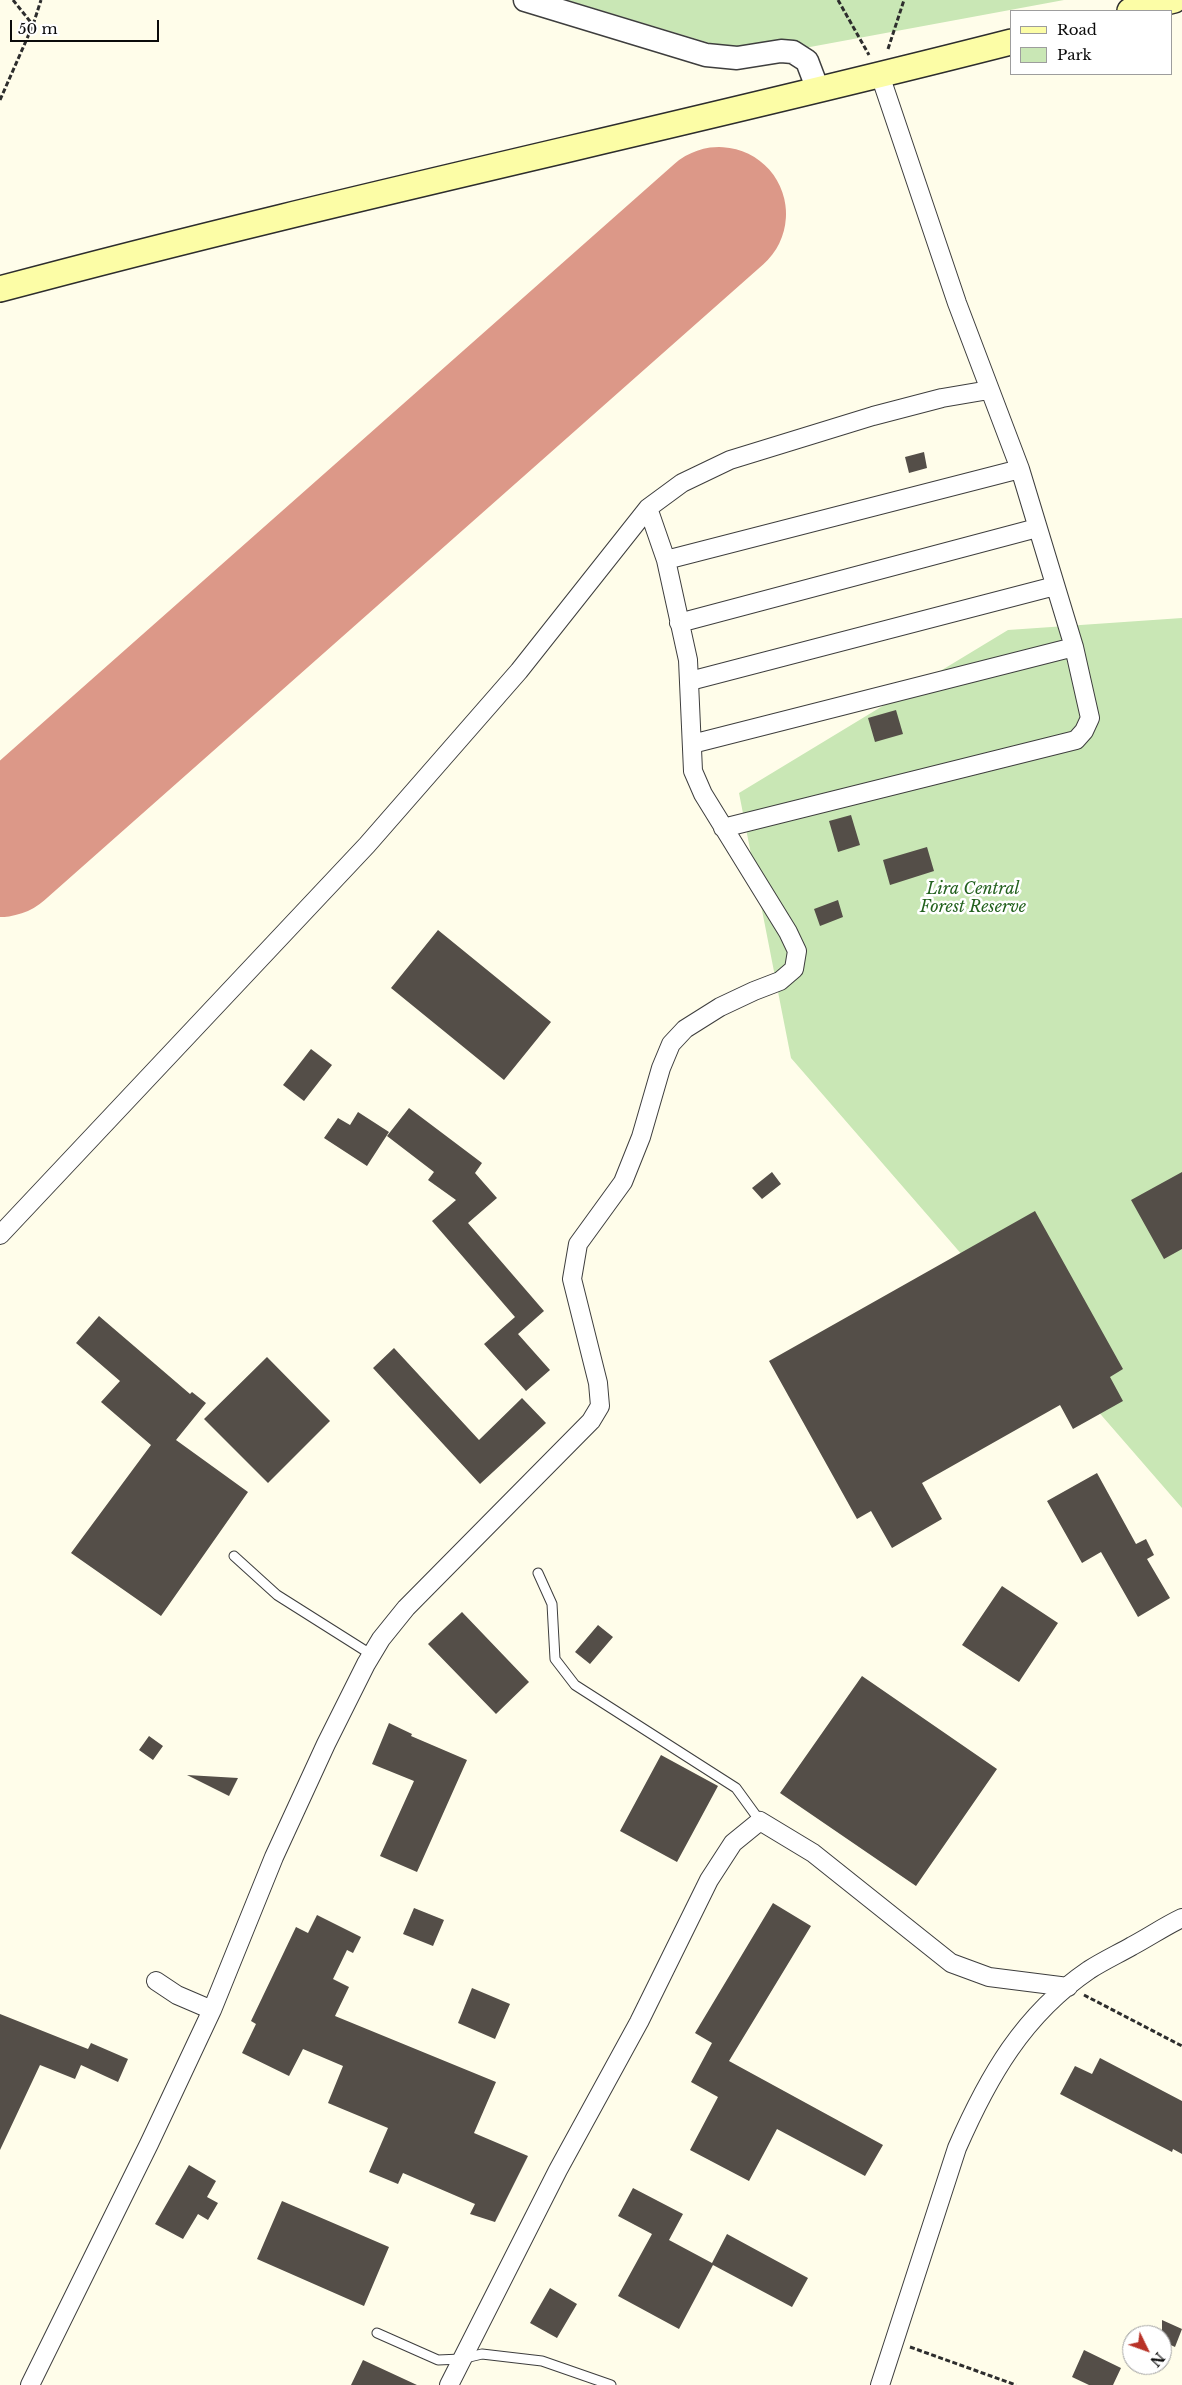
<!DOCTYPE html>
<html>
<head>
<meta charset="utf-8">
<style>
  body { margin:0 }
  #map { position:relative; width:1182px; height:2385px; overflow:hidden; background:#fffdea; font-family:"Libre Baskerville",serif }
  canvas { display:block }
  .legend { position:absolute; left:1010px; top:10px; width:162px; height:65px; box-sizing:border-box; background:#fff; border:1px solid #9d9d9d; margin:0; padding:6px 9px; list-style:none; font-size:15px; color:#0b0b0b }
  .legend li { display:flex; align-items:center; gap:10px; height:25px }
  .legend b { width:25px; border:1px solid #9d9d9d }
  .north { position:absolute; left:1122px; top:2325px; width:50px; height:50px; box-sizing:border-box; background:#fff; border:1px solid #9d9d9d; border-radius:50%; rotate:132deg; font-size:14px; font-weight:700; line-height:20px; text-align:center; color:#0b0b0b }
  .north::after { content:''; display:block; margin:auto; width:18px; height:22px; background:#b83227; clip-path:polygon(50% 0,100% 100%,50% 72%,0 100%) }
  .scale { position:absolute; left:10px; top:20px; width:149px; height:22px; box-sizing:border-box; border:2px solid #0b0b0b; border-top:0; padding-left:6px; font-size:15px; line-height:18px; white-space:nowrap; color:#0b0b0b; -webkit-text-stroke:4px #fff; paint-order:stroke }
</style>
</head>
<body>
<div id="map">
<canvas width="1182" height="2385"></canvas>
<ul class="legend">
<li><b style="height:6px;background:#fcfda6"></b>Road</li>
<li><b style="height:14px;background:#c9e7b5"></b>Park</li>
</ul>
<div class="north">N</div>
<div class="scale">50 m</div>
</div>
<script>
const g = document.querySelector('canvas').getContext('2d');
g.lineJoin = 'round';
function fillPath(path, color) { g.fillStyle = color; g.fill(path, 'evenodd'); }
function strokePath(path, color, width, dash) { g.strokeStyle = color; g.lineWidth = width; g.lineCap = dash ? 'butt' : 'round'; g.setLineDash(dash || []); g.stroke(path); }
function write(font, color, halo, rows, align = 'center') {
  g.font = font + ' "Libre Baskerville",serif'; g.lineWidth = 5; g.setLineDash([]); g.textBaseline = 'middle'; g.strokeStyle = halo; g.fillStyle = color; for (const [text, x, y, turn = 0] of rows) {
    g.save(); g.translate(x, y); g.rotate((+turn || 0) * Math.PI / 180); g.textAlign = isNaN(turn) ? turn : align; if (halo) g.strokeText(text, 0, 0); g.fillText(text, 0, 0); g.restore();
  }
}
fillPath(new Path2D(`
  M567,0H1064L756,57Z
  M1182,618V1508L791,1058L739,793L1008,630Z`), '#c9e7b5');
strokePath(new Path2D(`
  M0,850L719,214`), '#dc9888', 134);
fillPath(new Path2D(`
  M924,452L927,468L909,473L905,457Z
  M896,710L903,734L875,742L868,718Z
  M851,815L860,845L838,852L829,821Z
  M927,847L934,871L890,885L883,860Z
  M838,900L843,917L820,926L814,909Z
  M438,930L551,1022L504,1080L391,988Z
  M311,1049L332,1065L304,1101L283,1085Z
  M409,1108L482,1163L475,1173L497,1198L468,1223L544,1311L518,1334L550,1370L526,1391L484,1344L515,1317L432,1221L456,1200L428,1180L434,1172L387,1136Z
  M358,1112L389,1132L367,1166L324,1138L338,1118L350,1125Z
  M772,1172L781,1184L762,1199L752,1188Z
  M1182,1172V1249L1164,1259L1131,1200Z
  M1035,1211L1123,1369L1110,1377L1123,1401L1073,1429L1060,1405L922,1483L942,1519L892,1548L871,1511L857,1519L769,1361Z
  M99,1316L190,1394L192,1392L206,1403L176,1440L248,1492L161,1616L71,1553L151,1445L101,1402L120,1381L76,1343Z
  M394,1348L479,1440L522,1398L546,1423L480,1484L373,1368Z
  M267,1357L330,1421L268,1483L204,1419Z
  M1097,1473L1136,1544L1146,1539L1154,1555L1147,1559L1170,1598L1138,1617L1101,1552L1082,1563L1047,1501Z
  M1002,1586L1058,1623L1019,1682L962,1645Z
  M462,1612L529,1682L496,1714L428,1644Z
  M598,1625L613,1637L590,1664L575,1652Z
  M862,1676L997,1769L916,1886L780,1793Z
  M389,1723L412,1734L411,1736L467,1760L417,1872L380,1856L414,1781L372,1764Z
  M149,1736L163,1746L153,1760L139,1750Z
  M661,1755L718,1786L677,1862L620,1831Z
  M187,1775L238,1778L229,1796Z
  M773,1903L811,1926L729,2061L883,2145L865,2176L777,2129L749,2181L690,2150L718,2097L691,2082L712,2043L695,2033Z
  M414,1908L444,1920L433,1946L403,1934Z
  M317,1915L361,1937L353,1953L347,1950L333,1979L349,1987L335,2016L496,2082L474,2133L528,2156L495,2222L470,2214L475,2204L403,2173L398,2184L369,2172L388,2128L328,2103L343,2066L303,2049L289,2076L242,2053L256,2024L251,2021L296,1927L308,1933Z
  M472,1988L510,2004L495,2039L458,2023Z
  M0,2014L88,2049L91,2043L128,2059L118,2082L81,2065L75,2079L40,2065L0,2150Z
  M1100,2058L1182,2101V2154L1173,2149L1172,2152L1060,2094L1075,2066L1092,2074Z
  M189,2165L216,2181L207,2197L218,2203L208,2220L198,2214L183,2239L155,2224Z
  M633,2188L683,2214L669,2240L712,2263L727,2234L808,2278L792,2307L713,2265L679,2329L618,2296L652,2234L618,2216Z
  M282,2201L389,2247L364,2306L257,2259Z
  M550,2288L577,2304L557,2338L530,2323Z
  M1162,2320L1182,2329L1175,2347L1162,2341Z
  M1084,2350L1121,2368L1113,2385H1089L1072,2377Z
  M363,2360L417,2385H351Z`), '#544e48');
const service = new Path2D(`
  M234,1556L277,1595L372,1655
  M538,1573L552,1604L555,1659L575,1685L736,1788L760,1821
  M377,2333L438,2360L461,2359L482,2354L542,2361L611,2385`);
const minor = new Path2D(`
  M666,560L1020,469
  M679,623L1037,528
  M690,681L1055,586
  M692,744L1074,647
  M723,828L1076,740L1084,731L1090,718L1074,647L1020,469L957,303L880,75
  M0,1235L367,845L519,671L648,508L682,483L730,460L873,416L942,398L989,390
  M156,1981L177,1995L212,2010
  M30,2385L149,2144L212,2010L274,1857L326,1744L366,1664L381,1639L406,1608L591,1421L600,1406L598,1383L572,1279L578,1244L623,1182L641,1137L661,1068L671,1044L685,1029L720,1007L754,991L780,981L794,969L797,951L788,932L703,794L693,771L688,660L666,560L648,508
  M449,2385L558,2170L639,2022L709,1880L733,1843L760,1821L813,1853L951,1963L989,1977L1068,1987
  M880,2385L957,2148C988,2077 1023,2015 1089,1970C1103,1961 1118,1954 1132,1946C1149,1937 1165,1926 1182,1918`);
const tertiary = new Path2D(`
  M525,0L706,55L737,58L781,51L793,52L807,61L818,90`);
const secondary = new Path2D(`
  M1130,11L1174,0
  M0,289C335,199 675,128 1011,42`);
strokePath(service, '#3e3e3e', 11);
strokePath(minor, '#3e3e3e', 20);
strokePath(tertiary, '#3e3e3e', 25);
strokePath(secondary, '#2d2d2d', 28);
strokePath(new Path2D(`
  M13,0L33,25
  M838,0L869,55
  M888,49L904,0
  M0,100L33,25L41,0
  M1084,1995L1182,2046
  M910,2347L1016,2385`), '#2d2d2d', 3, [5, 2.5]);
strokePath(service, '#fff', 9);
strokePath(minor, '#fff', 18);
strokePath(tertiary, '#fff', 22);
strokePath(secondary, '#fcfda6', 25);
write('italic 16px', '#23611e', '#fff', [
  ["Lira Central",973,889],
  ["Forest Reserve",973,907]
]);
</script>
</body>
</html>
